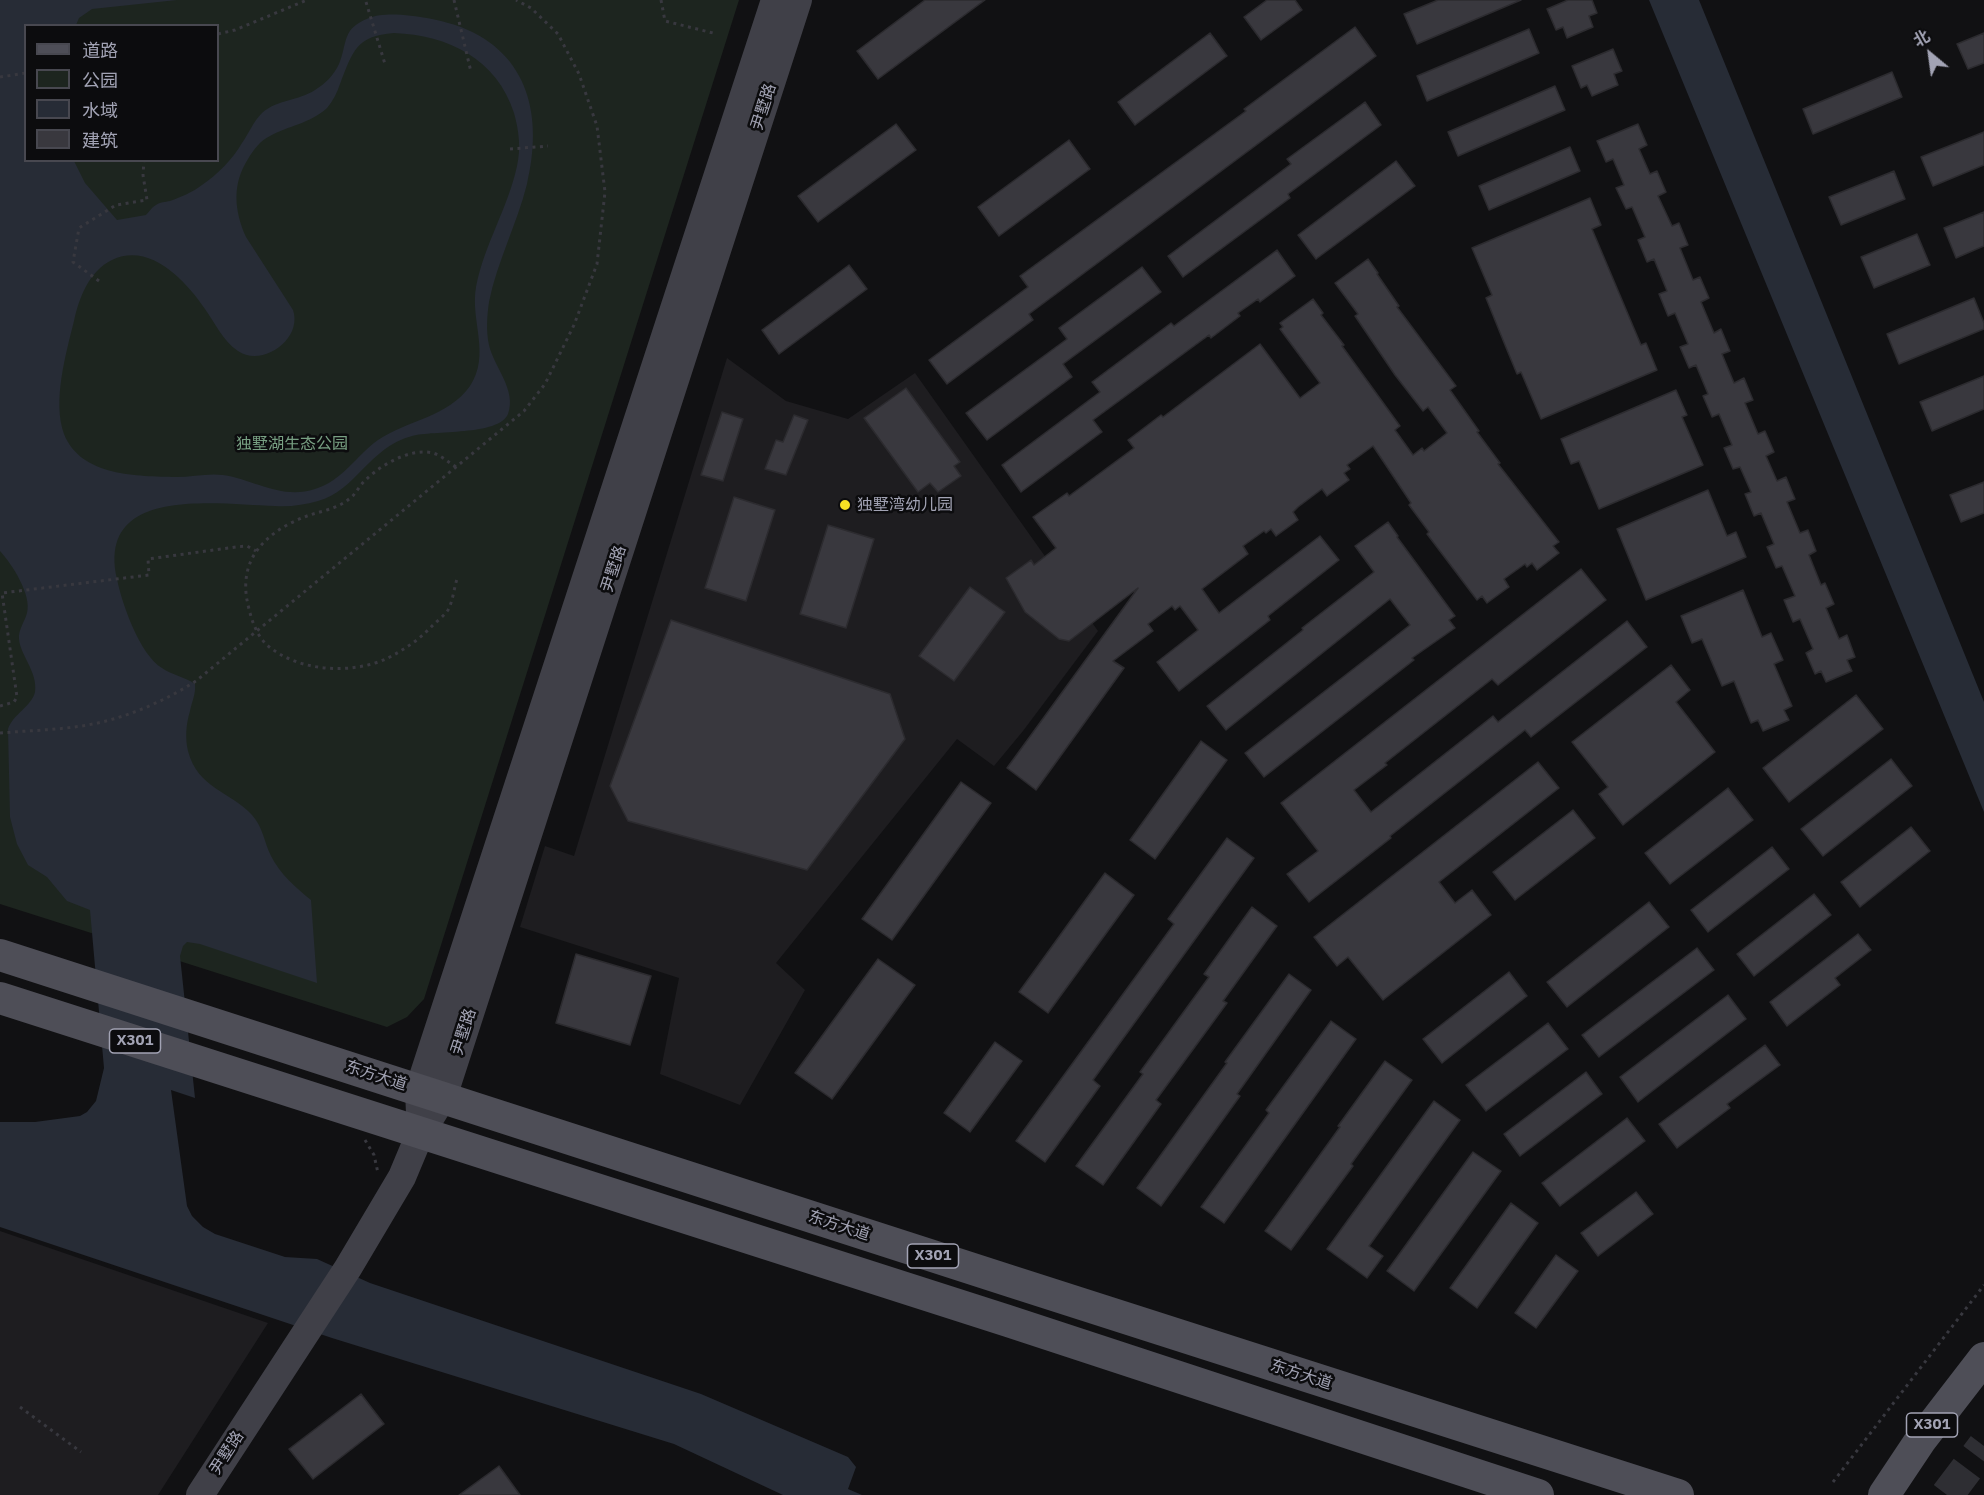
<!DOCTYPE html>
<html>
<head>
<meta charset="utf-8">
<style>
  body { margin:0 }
  #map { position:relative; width:1984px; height:1495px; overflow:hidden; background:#111113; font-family:"IBM Plex Sans","Noto Sans SC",sans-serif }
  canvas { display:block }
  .legend { position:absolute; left:24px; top:24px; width:195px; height:138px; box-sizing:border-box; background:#0c0c0e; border:2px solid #484850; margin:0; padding:8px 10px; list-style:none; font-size:18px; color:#a2a3b4 }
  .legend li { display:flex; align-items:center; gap:12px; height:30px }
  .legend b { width:30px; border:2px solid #484850 }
  .north { position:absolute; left:1900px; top:24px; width:60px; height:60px; -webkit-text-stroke:4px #0c0c0e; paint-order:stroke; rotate:331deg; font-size:16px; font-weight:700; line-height:24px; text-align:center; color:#a2a3b4 }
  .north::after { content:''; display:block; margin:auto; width:21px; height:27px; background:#a2a3b4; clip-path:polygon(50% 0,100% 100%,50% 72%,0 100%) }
</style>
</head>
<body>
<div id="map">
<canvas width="1984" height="1495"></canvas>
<ul class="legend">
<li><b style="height:8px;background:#4e4e57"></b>道路</li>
<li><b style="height:16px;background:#1d251f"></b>公园</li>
<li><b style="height:16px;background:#272c36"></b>水域</li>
<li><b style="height:16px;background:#39383e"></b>建筑</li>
</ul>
<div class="north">北</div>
</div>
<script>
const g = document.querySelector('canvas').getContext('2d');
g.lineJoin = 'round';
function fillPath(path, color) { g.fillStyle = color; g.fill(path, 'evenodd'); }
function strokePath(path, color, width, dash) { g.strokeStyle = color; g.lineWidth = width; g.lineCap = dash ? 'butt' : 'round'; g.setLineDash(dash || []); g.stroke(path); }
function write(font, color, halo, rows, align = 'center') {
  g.font = font + ' "IBM Plex Sans","Noto Sans SC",sans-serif'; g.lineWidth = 5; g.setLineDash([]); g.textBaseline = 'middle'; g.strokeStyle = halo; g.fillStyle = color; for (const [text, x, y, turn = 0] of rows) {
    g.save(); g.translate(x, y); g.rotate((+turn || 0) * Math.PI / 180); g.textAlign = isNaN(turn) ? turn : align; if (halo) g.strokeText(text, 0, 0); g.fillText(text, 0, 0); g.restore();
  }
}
fillPath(new Path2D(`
  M727,358L786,401L848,419L915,373L1098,631L1023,731L994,766L957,739L776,963L805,990L740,1105L660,1074L679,978L520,927L545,846L574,856Z
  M0,1231L268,1323L158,1495H0Z`), '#1e1d20');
fillPath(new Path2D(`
  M87,0H739L424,999L407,1017L387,1027L0,904V58L26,160H218V26L70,25Z`), '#1d251f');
fillPath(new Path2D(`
  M0,0H177L92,9L79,18L76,25L26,26V160L74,161L85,183L117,220L146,215C148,213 153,206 156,205C160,202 165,202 170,201C181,197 193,192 202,185C218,174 232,160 242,143C249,133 253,122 262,113C278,99 298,101 315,90C325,84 334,75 339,64C348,42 341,29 369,18C390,9 440,19 461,27C530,54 543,118 527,184C517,224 497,262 489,302C487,316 486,331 489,345C494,367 517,390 508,414C499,436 433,430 412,436C368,448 356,491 318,501C304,505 290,507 275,506C219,505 96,484 117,579C122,604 140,655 162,668C172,675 185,677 195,684C196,694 192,701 190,711C186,724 185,738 188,751C198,789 230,791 252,815C263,827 264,842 271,856C280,874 296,888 311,900L317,983L200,944L187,942L183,946L180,956L195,1098L171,1090L187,1206L192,1216L203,1227L215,1234L285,1257L317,1259L370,1283L701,1394L848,1457L856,1467L848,1489L862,1495H783L674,1444L332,1338L0,1227V1122H35L80,1116L87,1112L96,1101L104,1068L90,910L67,901L47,877L28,865L17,844L10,817L8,729C13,714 32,706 35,692C38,672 20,655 19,639C18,630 25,621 27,613C32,595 12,564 0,551ZM394,33C448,35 497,59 514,113C519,131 521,148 517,166C508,208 484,245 476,287C470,321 491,354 470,386C448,417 408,420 378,440C356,456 342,481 315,489C282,500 255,480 223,475C208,473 192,477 176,477C138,476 81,477 64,434C52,402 66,353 74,321C79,298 89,271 112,260C150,242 185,280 205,309C215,323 223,341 238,351C262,368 303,339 293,310L246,237C234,210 232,184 248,159C254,149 260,141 270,136C288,126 311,123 327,108C333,101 337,93 340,84C353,51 356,36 394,33Z
  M1649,0H1699L1984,702V812Z`), '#272c36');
const building = new Path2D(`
  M925,0H985L878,79L857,51Z
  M1267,0H1295L1302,10L1261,40L1244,17Z
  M1438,0H1521L1417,44L1404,14Z
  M1568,0H1592L1597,13L1589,16L1593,27L1567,38L1563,27L1556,30L1547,9Z
  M1355,27L1376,56L1029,314L1033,320L947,384L929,360L1028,287L1020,276L1246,111L1244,109Z
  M1529,29L1539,53L1427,101L1417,76Z
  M1210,33L1227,56L1135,125L1118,102Z
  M1984,33V63L1968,69L1957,44Z
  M1613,49L1622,71L1614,74L1618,85L1592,96L1587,85L1581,88L1572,66Z
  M1892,72L1902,97L1813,134L1803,109Z
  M1555,86L1565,110L1458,156L1448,132Z
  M1365,102L1381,125L1288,194L1290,198L1183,277L1168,256L1291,164L1287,159Z
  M896,124L916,150L818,222L798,196Z
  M1638,124L1647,145L1639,149L1650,174L1657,171L1666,192L1658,196L1672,226L1679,223L1688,245L1680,248L1693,280L1700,277L1709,298L1701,302L1714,333L1721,329L1730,351L1722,354L1734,383L1744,378L1753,400L1745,403L1758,434L1765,431L1774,452L1766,456L1777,481L1786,477L1795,499L1787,502L1800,533L1808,530L1816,551L1809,555L1821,585L1825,583L1834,604L1826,608L1839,639L1847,635L1855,657L1847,660L1852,671L1826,682L1821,671L1815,674L1806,653L1813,649L1800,619L1793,622L1784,600L1795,596L1782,566L1776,568L1767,547L1774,544L1761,513L1754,516L1745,494L1751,492L1740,467L1733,469L1724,448L1732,445L1719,414L1712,417L1703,396L1708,394L1696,365L1689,368L1680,347L1688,344L1675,313L1668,316L1659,294L1667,291L1654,259L1647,262L1638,240L1645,237L1632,207L1626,209L1616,188L1624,185L1613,159L1606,162L1597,141Z
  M1984,132V165L1933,186L1921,157Z
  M1069,140L1090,169L999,236L978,207Z
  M1570,147L1580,171L1489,210L1479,186Z
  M1396,161L1415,186L1316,259L1298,235Z
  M1894,171L1905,199L1841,225L1829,197Z
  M1590,198L1601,225L1592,229L1641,345L1646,343L1657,370L1541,419L1521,372L1517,374L1505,345L1486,298L1492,295L1472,248Z
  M1984,212V246L1956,258L1944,228Z
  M1917,234L1930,265L1874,288L1861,257Z
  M1277,250L1295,276L1260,302L1258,299L1238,313L1240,316L1211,338L1209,335L1093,420L1102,432L1021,492L1002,465L1100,392L1092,382L1171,323L1174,326Z
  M1368,259L1378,273L1377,274L1399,306L1397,307L1456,386L1450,390L1479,431L1477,432L1500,463L1498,464L1559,542L1553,546L1559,553L1537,570L1532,563L1527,567L1525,564L1504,579L1509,587L1487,603L1482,596L1477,600L1427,534L1429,532L1409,505L1411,503L1373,446L1347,465L1350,469L1344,473L1349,480L1327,496L1322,489L1298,507L1293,512L1298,520L1276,536L1271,529L1266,533L1264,531L1243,546L1248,554L1202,589L1219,613L1320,536L1339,560L1268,616L1270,620L1179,691L1157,662L1198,630L1180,606L1175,610L1172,606L1148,624L1153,631L1113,661L1124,668L1036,790L1007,768L1138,588L1069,641L1059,639L1025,612L1006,578L1031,560L1034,565L1056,548L1033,517L1067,493L1069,496L1134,448L1128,440L1161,415L1163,417L1260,344L1300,398L1320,383L1280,329L1283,327L1280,323L1313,299L1323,313L1321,315L1344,345L1342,346L1400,426L1395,430L1413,455L1422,448L1424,451L1447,433L1428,407L1423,411L1395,375L1355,316L1358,314L1335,283Z
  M849,265L867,289L779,354L762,330Z
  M1142,267L1161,292L1063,364L1072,377L987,440L966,413L1067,339L1059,328Z
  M1974,298L1984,323V329L1899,364L1887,334Z
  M1984,376V409L1932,431L1920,402Z
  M906,388L960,462L954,466L961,476L938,492L930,483L918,492L864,418Z
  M1676,390L1687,415L1682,417L1703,465L1599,509L1579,461L1571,464L1561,439Z
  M722,412L743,419L723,481L701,475Z
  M794,415L808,420L786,475L765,469L776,440L783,442Z
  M1984,482V513L1961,522L1950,495Z
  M1708,490L1727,536L1736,532L1746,557L1646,600L1617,529Z
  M734,497L775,510L746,601L705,588Z
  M1388,522L1398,536L1397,537L1455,616L1449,620L1455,628L1412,658L1414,660L1264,777L1245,753L1410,625L1390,599L1226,730L1207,706L1303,630L1302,628L1374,572L1355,546Z
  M828,525L874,539L846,628L800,614Z
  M1581,569L1606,600L1498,685L1492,679L1385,763L1387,765L1354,790L1371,812L1493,716L1498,722L1627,621L1647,647L1531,737L1525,730L1390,836L1391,838L1309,902L1287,874L1318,851L1281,803Z
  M970,587L1005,612L954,681L919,656Z
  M1743,590L1762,637L1771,633L1783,660L1774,664L1792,706L1784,710L1789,720L1763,731L1758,720L1751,723L1734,681L1722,686L1702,639L1692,643L1681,616Z
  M671,620L890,694L905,739L807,870L628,821L610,786Z
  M1671,665L1690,690L1676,702L1715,752L1623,825L1599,794L1608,787L1572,742Z
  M1856,695L1883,729L1789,802L1763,768Z
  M1201,741L1227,760L1155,859L1130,840Z
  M1891,759L1912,786L1823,856L1801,829Z
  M1538,762L1559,788L1439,882L1455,903L1472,890L1491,915L1383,1000L1348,957L1337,966L1314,937Z
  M961,782L991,803L892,940L862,919Z
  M1728,788L1753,820L1670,884L1645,853Z
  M1573,810L1595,838L1515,900L1493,872Z
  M1911,827L1930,851L1860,907L1841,882Z
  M1227,838L1254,858L1093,1080L1100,1086L1045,1162L1016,1141L1174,924L1168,919Z
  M1772,847L1789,869L1708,932L1691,910Z
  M1105,873L1134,895L1048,1013L1019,992Z
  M1814,894L1831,915L1754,976L1737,954Z
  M1649,902L1669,927L1567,1007L1547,982Z
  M1252,907L1277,926L1223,1001L1227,1003L1156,1100L1161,1104L1103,1185L1076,1166L1143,1074L1140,1072L1209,977L1204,974Z
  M1858,934L1871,950L1835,978L1840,985L1787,1026L1770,1002Z
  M1697,948L1714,970L1599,1057L1582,1035Z
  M576,954L651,976L630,1045L556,1023Z
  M878,959L915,985L832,1099L795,1073Z
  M1509,972L1527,996L1442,1063L1423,1039Z
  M1289,974L1311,990L1237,1094L1240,1096L1161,1206L1137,1188L1227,1063L1225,1062Z
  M1728,995L1746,1019L1638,1102L1620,1077Z
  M1331,1021L1356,1039L1224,1223L1201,1207L1269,1113L1266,1110Z
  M1548,1023L1568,1049L1486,1111L1466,1085Z
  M995,1042L1022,1061L970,1132L944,1113Z
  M1765,1045L1780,1065L1727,1104L1730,1108L1677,1148L1659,1124Z
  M1385,1061L1412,1080L1351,1164L1353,1166L1291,1250L1265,1231L1340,1127L1338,1126Z
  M1586,1072L1602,1094L1520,1156L1504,1134Z
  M1434,1101L1460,1120L1369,1246L1383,1256L1367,1278L1327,1249Z
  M1627,1118L1645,1141L1560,1206L1542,1183Z
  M1473,1152L1501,1171L1414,1291L1387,1271Z
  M1636,1192L1653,1214L1598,1256L1581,1233Z
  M1511,1203L1538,1223L1477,1308L1450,1288Z
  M1556,1255L1578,1271L1536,1328L1515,1313Z
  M361,1394L384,1424L313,1479L289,1449Z
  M499,1466L520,1495H459Z`);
fillPath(building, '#39383e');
strokePath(building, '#2c2b2f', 1.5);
strokePath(new Path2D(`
  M1947,1495L1984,1446`), '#2e2e33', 33, [33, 16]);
strokePath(new Path2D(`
  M454,0L471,72
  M661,0L665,21L713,33
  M366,2L385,64
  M218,34L235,30L307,0
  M0,77L26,73
  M510,149L548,146
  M99,281L73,262L79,228L116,205L147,200L143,175L144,160
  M456,467C448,462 442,456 433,453C409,447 375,468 361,485C357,490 354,496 349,499C337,509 321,511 307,516C288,523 267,535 256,552C246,566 244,584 247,600C250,615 255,634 267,645C298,672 352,675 388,658C405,649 419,640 432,626C437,621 444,616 448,610C453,601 454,588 457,579
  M0,706L14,702L17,697L2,593L149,575L148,559L236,547L247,546L256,551
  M0,733C34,730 69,730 102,722C135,714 168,699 196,681L524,411L545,384L574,325L597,264L605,192L597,126L579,74L558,34L531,8L516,0
  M365,1140L374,1155L378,1173
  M20,1407L81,1452
  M1833,1482L1984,1285`), '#38383f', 3, [3, 4.5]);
strokePath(new Path2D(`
  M420,1114L419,1089L775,0
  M200,1495L348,1268L402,1177L420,1134L443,1097L798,0`), '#404048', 28);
strokePath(new Path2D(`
  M0,955L1010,1281L1678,1495
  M0,998L1008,1321L1538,1495
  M1884,1495L1920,1441L1984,1358`), '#4e4e57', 32);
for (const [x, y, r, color] of [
  [845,505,6,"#f7e024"]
]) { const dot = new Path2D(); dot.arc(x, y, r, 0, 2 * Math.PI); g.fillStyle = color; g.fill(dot); strokePath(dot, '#0c0c0e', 2); }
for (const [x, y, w] of [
  [135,1041,51],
  [933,1256,51],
  [1932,1425,51]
]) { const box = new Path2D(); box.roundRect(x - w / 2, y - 12, w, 24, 4.5); g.fillStyle = '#0c0c0e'; g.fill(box); strokePath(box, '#a2a3b4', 1.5); }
write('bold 15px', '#a2a3b4', null, [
  ["X301",135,1041],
  ["X301",933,1256],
  ["X301",1932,1425]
]);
write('16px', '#a2a3b4', '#0c0c0e', [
  ["尹墅路",764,107,-72],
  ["尹墅路",614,569,-72],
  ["尹墅路",464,1032,-72],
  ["东方大道",376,1076,18],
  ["东方大道",839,1226,18],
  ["东方大道",1301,1375,18],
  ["尹墅路",227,1453,-57]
]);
write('16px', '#78a083', '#0c0c0e', [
  ["独墅湖生态公园",292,444]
]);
write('16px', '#a2a3b4', '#0c0c0e', [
  ["独墅湾幼儿园",857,505]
], 'left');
</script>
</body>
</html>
